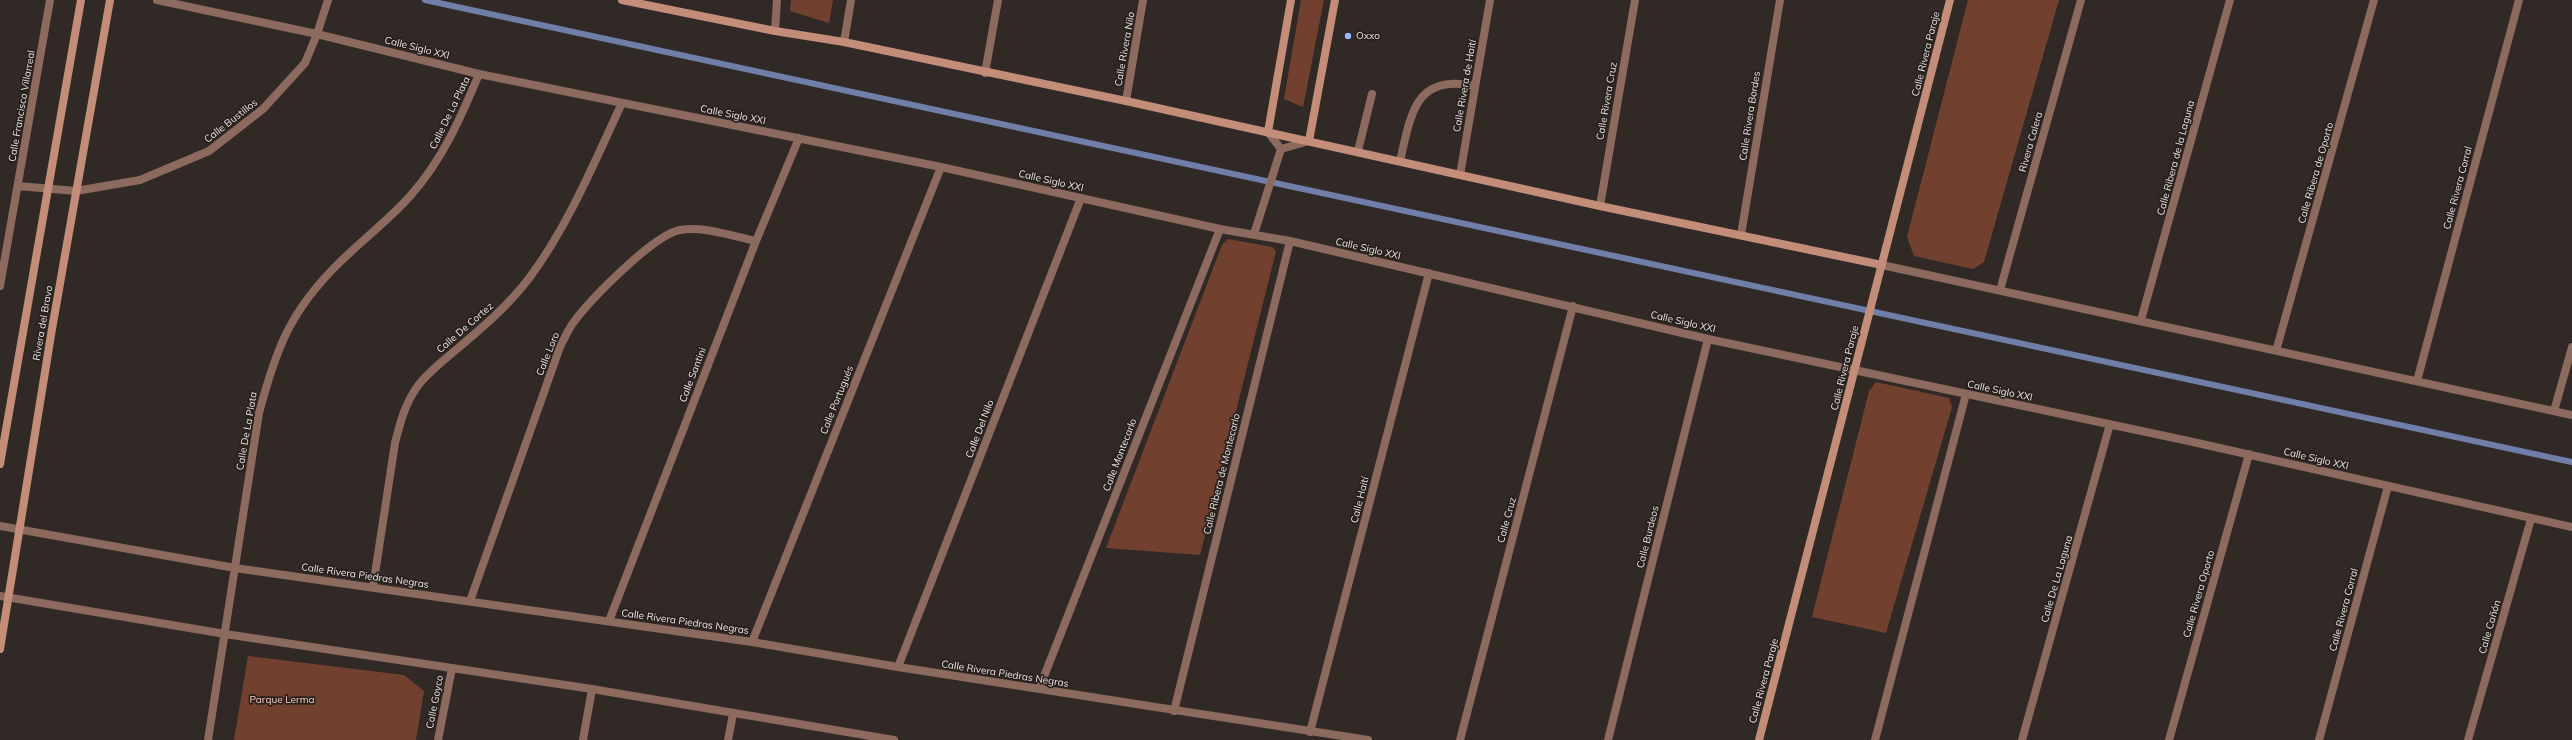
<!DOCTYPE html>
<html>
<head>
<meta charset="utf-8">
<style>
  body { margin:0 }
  canvas { display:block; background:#312926 }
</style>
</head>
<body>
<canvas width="2572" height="740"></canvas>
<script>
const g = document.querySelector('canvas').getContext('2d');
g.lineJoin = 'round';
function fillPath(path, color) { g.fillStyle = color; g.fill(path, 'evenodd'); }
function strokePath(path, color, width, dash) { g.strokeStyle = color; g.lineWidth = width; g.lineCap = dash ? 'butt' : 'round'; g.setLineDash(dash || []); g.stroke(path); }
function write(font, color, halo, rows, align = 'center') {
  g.font = font + ' Mulish,sans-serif'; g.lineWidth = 3.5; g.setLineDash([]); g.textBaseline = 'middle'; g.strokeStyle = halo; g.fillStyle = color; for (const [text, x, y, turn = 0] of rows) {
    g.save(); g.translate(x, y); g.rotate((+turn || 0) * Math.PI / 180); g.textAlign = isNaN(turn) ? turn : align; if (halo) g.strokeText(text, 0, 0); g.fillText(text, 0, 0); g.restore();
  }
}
fillPath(new Path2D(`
  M791,0H833L829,23L790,11Z
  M1301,0H1324L1303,107L1284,99Z
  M1968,0H2059L1984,262L1973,269L1914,256L1907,237Z
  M1228,239L1272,247L1276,251L1200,555L1106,548L1222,245Z
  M1876,382L1949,398L1952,407L1886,633L1812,617L1869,391Z
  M248,656L404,675L424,691L416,740H234Z`), '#71402f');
strokePath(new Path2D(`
  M425,0L2572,462`), '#707faa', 6);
strokePath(new Path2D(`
  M1358,151L1372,94
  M1400,161C1411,114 1415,73 1475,86`), '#8c6a5e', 8);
strokePath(new Path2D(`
  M157,0L317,34L479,74L941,167L1220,229L1290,241L1708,339L2184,440L2572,527
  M775,31L777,0
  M844,42L851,0
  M985,73L998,0
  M1126,101L1143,0
  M1268,132L1281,149
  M1281,149L1309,141
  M1460,175L1490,0
  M18,186L76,191L140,180L209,151L263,109L305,63L317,34L328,0
  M1600,206L1635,0
  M1254,234L1281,149
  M1741,235L1780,0
  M1882,265L2572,415
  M0,286L50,0
  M2000,290L2081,0
  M2141,320L2230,0
  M2276,351L2374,0
  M2417,381L2519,0
  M2554,411L2572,347
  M0,526L235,568L752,642L898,667L1368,740
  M373,587L395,443C400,423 405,404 417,387C427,373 443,361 457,349C483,327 509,305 530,277C569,224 594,163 622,103
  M0,596L225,634L592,689L894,740
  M470,601L560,347C564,339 568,330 573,323C590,300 653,235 680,230C704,226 732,236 756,241
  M609,621L756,241L799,138
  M752,642L941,167
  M898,667L1081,198
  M1039,689L1220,229
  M1174,711L1290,241
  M1310,732L1429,273
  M208,740L259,413C276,349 290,311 339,263C362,240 389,220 411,195C443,159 461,117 479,74
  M438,740L452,668
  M583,740L592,689
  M728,740L733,714
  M1460,740L1573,306
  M1608,740L1708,339
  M1875,740L1966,394
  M2022,740L2110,424
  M2169,740L2249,454
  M2319,740L2388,486
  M2468,740L2531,519`), '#8c6a5e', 8);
strokePath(new Path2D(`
  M622,0L775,31L844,42L1126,101L1600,206L1882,265
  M1268,132L1291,0
  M1309,141L1335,0
  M0,464L81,0
  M0,649L52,329L110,0
  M1759,740L1950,0`), '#c38d7a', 8);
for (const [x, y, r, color] of [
  [1348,36,4,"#98b6fd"]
]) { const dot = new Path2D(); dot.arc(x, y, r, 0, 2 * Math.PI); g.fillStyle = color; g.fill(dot); strokePath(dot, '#27201d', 1.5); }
write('10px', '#ebe5e4', '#27201d', [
  ["Oxxo",1356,36]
], 'left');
write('10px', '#ebe5e4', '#27201d', [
  ["Calle Siglo XXI",417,48,14],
  ["Calle Rivera Nilo",1125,49,-80],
  ["Calle Rivera Paraje",1926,54,-76],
  ["Calle Rivera de Haití",1465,86,-80],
  ["Calle Rivera Cruz",1607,101,-80],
  ["Calle Francisco Villarreal",22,106,-80],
  ["Calle De La Plata",450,113,-64],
  ["Calle Siglo XXI",733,115,11],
  ["Calle Rivera Bordes",1750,116,-81],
  ["Calle Bustillos",231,121,-38],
  ["Rivera Calera",2031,142,-74],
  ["Calle Ribera de la Laguna",2176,158,-75],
  ["Calle Ribera de Oporto",2316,173,-74],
  ["Calle Siglo XXI",1051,181,13],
  ["Calle Rivera Corral",2458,188,-75],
  ["Calle Siglo XXI",1368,249,13],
  ["Calle Siglo XXI",1683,322,13],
  ["Rivera del Bravo",43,323,-80],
  ["Calle De Cortez",465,328,-41],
  ["Calle Loro",548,354,-68],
  ["Calle Rivera Paraje",1845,368,-76],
  ["Calle Santini",693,375,-69],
  ["Calle Siglo XXI",2000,391,12],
  ["Calle Portugués",837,400,-68],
  ["Calle Del Nilo",980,429,-69],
  ["Calle De La Plata",247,431,-80],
  ["Calle Montecarlo",1120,455,-69],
  ["Calle Siglo XXI",2316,459,13],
  ["Calle Ribera de Montecarlo",1222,474,-76],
  ["Calle Haití",1360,500,-76],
  ["Calle Cruz",1507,520,-75],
  ["Calle Burdeos",1648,537,-76],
  ["Calle Rivera Piedras Negras",365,576,8],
  ["Calle De La Laguna",2057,579,-74],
  ["Calle Rivera Oporto",2199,594,-74],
  ["Calle Rivera Corral",2344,610,-75],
  ["Calle Rivera Piedras Negras",685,622,8],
  ["Calle Cañón",2490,627,-74],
  ["Calle Rivera Piedras Negras",1005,674,9],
  ["Calle Rivera Paraje",1764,681,-75],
  ["Calle Goyco",435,702,-79]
]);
write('10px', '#fcd0c0', '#27201d', [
  ["Parque Lerma",282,700]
]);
</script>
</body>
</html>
